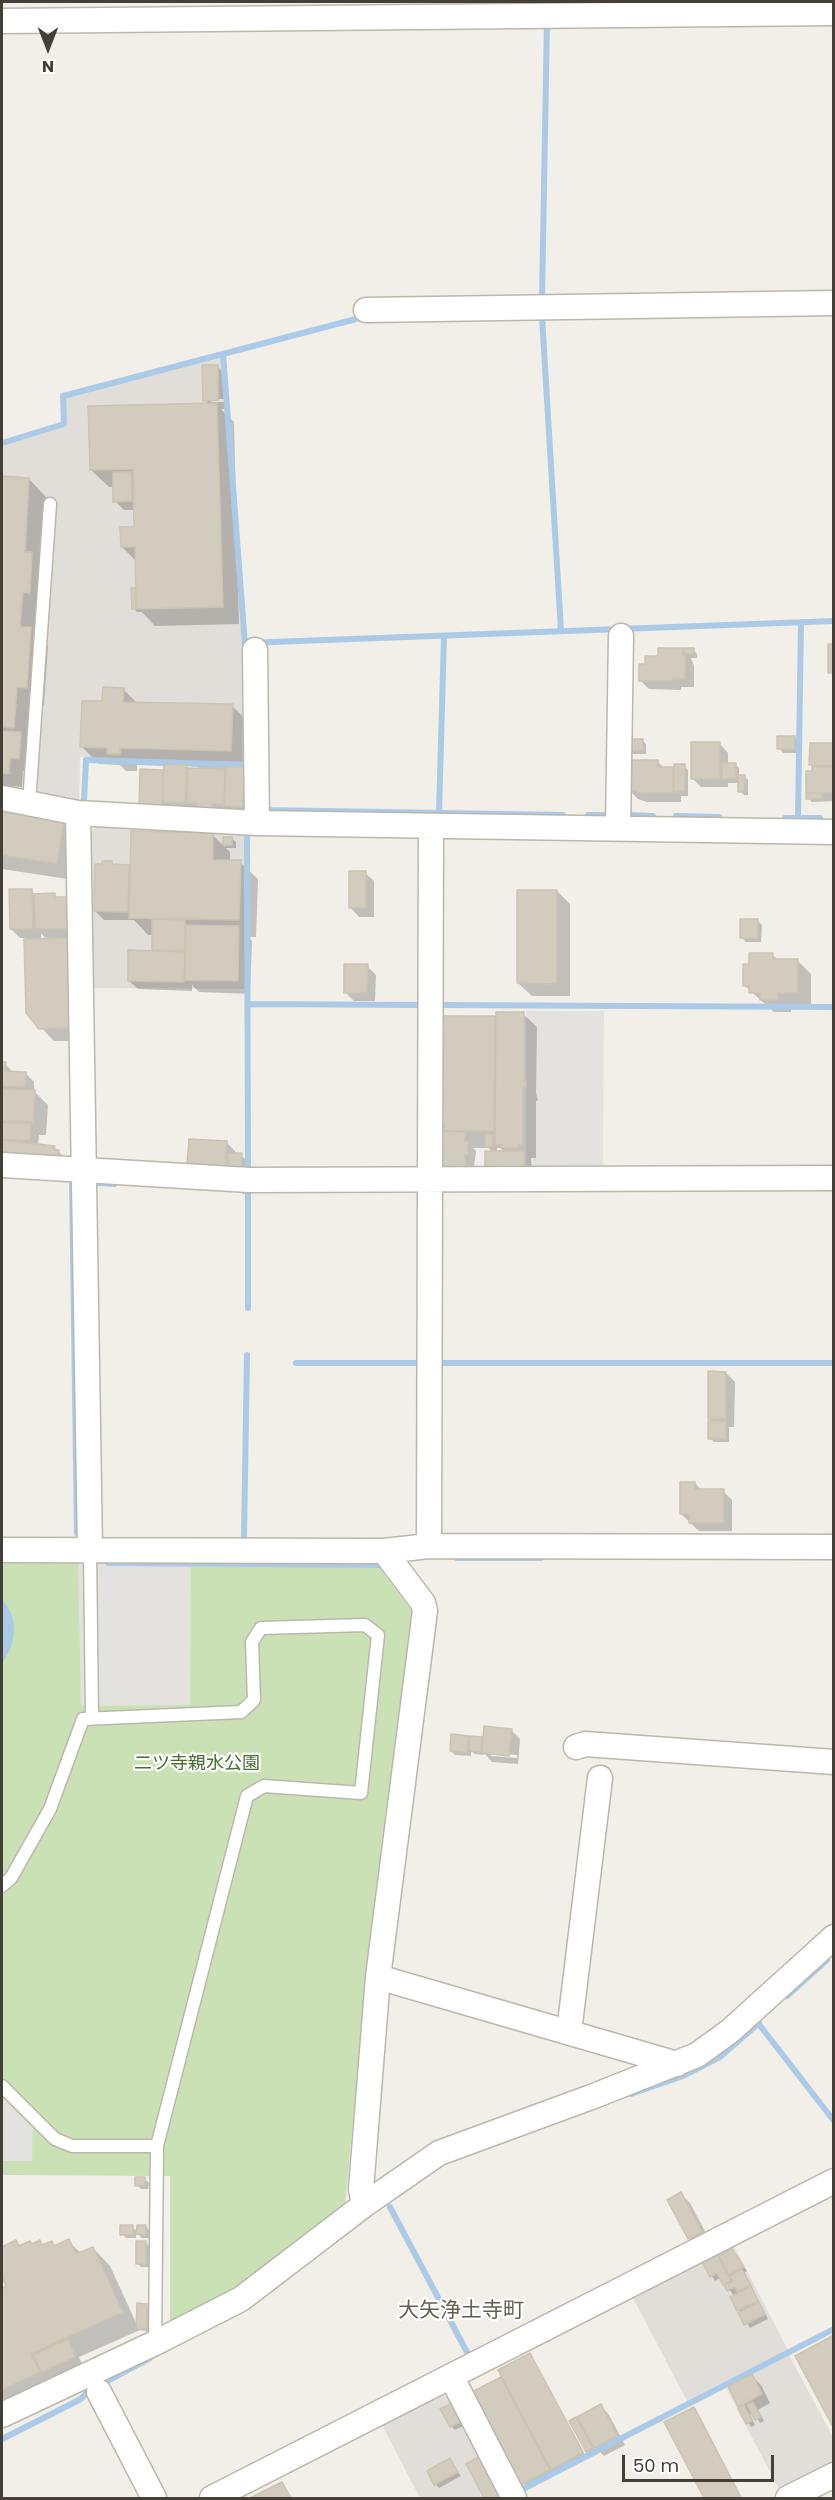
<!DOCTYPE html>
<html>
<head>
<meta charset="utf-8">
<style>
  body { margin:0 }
  #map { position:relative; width:835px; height:2500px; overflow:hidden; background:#f2efe8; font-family:Poppins,sans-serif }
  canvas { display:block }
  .frame { position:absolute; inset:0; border:3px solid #444037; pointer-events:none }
  .north { position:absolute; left:18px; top:18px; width:60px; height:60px; -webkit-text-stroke:4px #fff; paint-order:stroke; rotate:180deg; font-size:16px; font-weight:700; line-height:24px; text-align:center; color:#444037 }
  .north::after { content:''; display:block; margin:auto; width:21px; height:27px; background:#444037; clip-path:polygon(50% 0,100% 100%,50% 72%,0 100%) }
  .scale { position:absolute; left:622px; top:2455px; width:152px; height:27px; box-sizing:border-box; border:3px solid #444037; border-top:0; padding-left:8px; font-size:18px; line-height:21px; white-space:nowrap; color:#444037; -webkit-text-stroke:4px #fff; paint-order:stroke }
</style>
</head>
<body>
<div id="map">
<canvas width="835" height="2500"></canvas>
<div class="frame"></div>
<div class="north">N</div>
<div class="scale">50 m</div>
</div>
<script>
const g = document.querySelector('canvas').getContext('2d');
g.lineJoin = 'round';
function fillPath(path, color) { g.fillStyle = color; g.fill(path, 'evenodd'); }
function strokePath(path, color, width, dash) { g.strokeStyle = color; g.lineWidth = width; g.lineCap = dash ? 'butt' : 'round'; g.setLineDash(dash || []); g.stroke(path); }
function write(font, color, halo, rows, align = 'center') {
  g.font = font + ' Poppins,"Noto Sans JP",sans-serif'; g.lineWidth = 4.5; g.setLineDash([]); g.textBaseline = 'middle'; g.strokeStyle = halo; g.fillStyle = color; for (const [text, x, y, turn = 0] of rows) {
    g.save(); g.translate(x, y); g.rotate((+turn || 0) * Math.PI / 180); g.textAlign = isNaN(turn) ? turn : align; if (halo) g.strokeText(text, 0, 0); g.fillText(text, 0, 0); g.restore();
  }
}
fillPath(new Path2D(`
  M221,358L242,643V762L80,757L79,802L2,788V445L66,426L65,397Z
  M95,826L244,832L245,989L93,988L91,833Z
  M733,2244L788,2350L687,2401L632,2296Z
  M789,2355L833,2437V2466L781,2493L726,2388Z
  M440,2395L451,2397L505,2498H420L382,2425Z`), '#e1ded9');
fillPath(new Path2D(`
  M2,1559L105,1561V1566L379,1567L413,1612L367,1973L345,2206L234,2288L170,2325V2176L2,2175Z`), '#cae1b5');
fillPath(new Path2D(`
  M526,1011H604L603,1172L526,1173Z
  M78,1560L105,1561V1566H191L190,1705L81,1706Z
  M2,2097L33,2128L32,2161H2Z`), '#e3e2df');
fillPath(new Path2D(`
  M2,1599C19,1618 17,1643 2,1663Z`), '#abcae7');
fillPath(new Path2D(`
  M217,366L226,375L227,409H221L234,422L239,624L155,626L142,612H137L133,608L137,589L136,561L122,547L136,528L135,510H124L115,501L114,487H109L91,470L209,405L205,400ZM211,399H226V402H211Z
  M2,476L4,478L29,479L46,497L38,636L48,646L44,705L34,704L32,771H23L22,787L10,786V790L2,788Z
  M683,649L685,652L693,650L697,654V658H691L694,666V687H681V690L649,689L640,680L647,666L660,657Z
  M123,689L137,703L232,706L250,723L248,768H243L252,777L251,815H149L141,771H165L166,766L137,765V771H126L120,765L99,764L82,747L103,703ZM186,766L199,767V770H189Z
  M794,737L798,741V753H783L779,748Z
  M642,740L646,744V754H632L628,750Z
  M720,744L728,753V764H735L739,768V776H744L748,780V795H744L740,791V783H728V787H701L692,778Z
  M832,745L834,801L812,802L808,798L813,772L811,765Z
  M657,761L665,769H673L676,772L684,766L688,770V796H681V802H647L638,799L629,790L633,776Z
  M2,813L63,823L80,840L74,880L2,869Z
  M213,835L225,847V838H232L236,842V848H226L230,852V862H240L258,879L256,937H248L252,941L250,994L199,992L192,985V991L138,989L129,981L153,952V935H148L134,920H104L95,911L111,863L114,866H128L132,870Z
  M365,873L374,881V917H359L351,908Z
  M31,890L36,895H54L58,899L77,937H65L81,953L83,1041H54L27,1013L26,938H20L11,929ZM41,933L47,940H41Z
  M557,891L570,904V996H532L518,983Z
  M758,921L762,925L761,942H746L742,938Z
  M772,954L779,961H798L811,974V1005H791V1012H774L745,986L751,966Z
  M367,966L376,975L375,1001H354L345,992Z
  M523,1014L537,1027L536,1093L538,1101H536V1158H531L532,1180L488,1148H473L476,1151L473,1175H451L442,1166L448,1133L440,1124L494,1017L498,1021ZM497,1148H500L505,1152H497Z
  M2,1064H5L14,1073H25L34,1082V1091L48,1105L46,1135H39L38,1146L54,1147L68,1161L2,1163Z
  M226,1142L235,1151V1155H241L245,1159V1171L198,1173Z
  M726,1373L735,1382L734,1427H729V1442H714L710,1438L714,1423L709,1418Z
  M695,1483L702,1491H723L732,1500V1531H699L681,1514Z
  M511,1730L520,1739L518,1764L492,1762L484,1753V1755L475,1754L471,1751V1756L455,1755L451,1751L468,1737L472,1741L481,1739L484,1742ZM491,1753L517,1755V1758L491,1756Z
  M145,2179L149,2183L148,2189H141L137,2185Z
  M681,2194L690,2203L710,2241L698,2247L689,2238Z
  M132,2227L138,2232L146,2227L150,2231V2238H142L136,2232V2238H126L122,2234Z
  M68,2241L81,2253L93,2248L110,2266L138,2327L146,2305L150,2309V2332L140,2330L79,2357L83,2366L2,2415V2289L8,2287L2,2273V2249L16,2242L21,2247L40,2242L44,2246L52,2242L56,2247Z
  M145,2242L149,2246V2267H141L137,2263Z
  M732,2251L747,2271L744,2273L768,2319L750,2328L732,2297L734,2296L721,2277L715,2281L704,2263Z
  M530,2355L586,2457L526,2488L474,2392L504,2377Z
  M752,2376L761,2385L770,2403L758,2410L764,2421L760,2423L753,2412L750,2414L755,2425L751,2427L739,2406Z
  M452,2405L465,2425L455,2430L451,2426Z
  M601,2406L609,2415L625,2445L604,2456L593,2445L596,2452L591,2455L587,2451L576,2419L583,2425Z
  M694,2409L698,2413L742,2498H706L666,2422Z
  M450,2460L461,2476L439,2488L435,2484Z
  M282,2483L292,2498H253Z`), '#0003');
strokePath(new Path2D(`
  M542,299L547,21
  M542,317L561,631
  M223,354L245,645
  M2,443L64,424L63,396L356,319
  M245,643L834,621
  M84,801L86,760L246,765
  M263,810L563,815
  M439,813L444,636
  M588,815H608
  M629,815L653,816
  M676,816L719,817
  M785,818H820
  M798,818L801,622
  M247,836L248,1172
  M248,1004L424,1005
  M436,1005L834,1007
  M72,1181L77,1533
  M97,1183L114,1184
  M244,1191H248V1308
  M296,1363H423
  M436,1363H834
  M244,1537L247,1355
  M457,1558H541
  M108,1563L381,1565L385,1570
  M787,1996L827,1960
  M758,2023L834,2121
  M631,2094L683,2076L720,2057L759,2023
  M390,2207L468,2354
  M2,2439L81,2399L87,2392L150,2358
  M521,2490L834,2329`), '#abcae7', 6);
const building = new Path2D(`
  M202,365H218V400L203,401Z
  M217,403L223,607L136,609L135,547H121L120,527H134L133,469L90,470L88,406Z
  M113,472H131L132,501L113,502Z
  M2,476L29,478L25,552H32L30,593L23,592L20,627H31L27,688L17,687L14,728L2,727Z
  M131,588H136V609H132Z
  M828,644H834V673H828Z
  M658,648H683V656H686L685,679H673V681H639V664H645V656H658Z
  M684,648H694V654H684Z
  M103,687L124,688L123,702L233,704L231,751L120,748V754H107V748L80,747L82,701H102Z
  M2,731L21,732L19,759L10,758L9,774L2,773Z
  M777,736H795V749H777Z
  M627,739H643V751H627Z
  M691,742H720V779H691Z
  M810,743H833V766L809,765Z
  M632,760H658V767H673V793H637V791H628V775H632Z
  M722,763H736V779H722Z
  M164,764L187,765L185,803L163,802Z
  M674,764H685V792H674Z
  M226,767H244L243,807L224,806Z
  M812,767H834V793H806V771H812Z
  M188,768L225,769L224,804H212V810H197V804L187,803Z
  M140,769L163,770L162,807H139Z
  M738,775H745L744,792H738Z
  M806,793H822V799H806Z
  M2,812L64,822L57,864L2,855Z
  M131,831L213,833V860H241L239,920L129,918Z
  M223,837H232V845H223Z
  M102,861H112V864L129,865L128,912L94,911L95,864H102Z
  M349,871H366V908H349Z
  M9,889H32L33,929H10Z
  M517,890H557V984L517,983Z
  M55,893V897H69V929H35L34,894Z
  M152,919L185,920V951L152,950Z
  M740,919H758V938H740Z
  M186,925L239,926L238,981L185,980Z
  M68,938L70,1028L39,1029L26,1013L24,939Z
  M128,950L185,952L184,982L128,981Z
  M749,953H773V959H798V993H778V1000H760V993H749V986H743V964H749Z
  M344,964H368L367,993H344Z
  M496,1012H524V1080H526V1088H523V1145H519V1148H502V1145H495Z
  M439,1016H495L494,1131H444V1125H439Z
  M2,1062H6L5,1071L26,1072L25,1087L2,1086Z
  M2,1089L35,1090L33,1122L2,1121Z
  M2,1122L31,1123L30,1141L2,1139Z
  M441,1131L465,1132V1141H468V1155H465V1167H440Z
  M485,1134H493V1147H485Z
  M189,1139L227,1141L226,1167L187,1165Z
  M2,1140L55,1146L54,1150H59V1164L2,1161Z
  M485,1151H524V1172H485Z
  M228,1153H242L241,1167H228Z
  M708,1371L726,1372V1419H708Z
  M708,1421H726V1439H708Z
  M680,1482H695V1489H724V1523H689V1514H680Z
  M484,1726L512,1729L509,1756L482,1753Z
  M451,1734L469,1736L467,1753L450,1751Z
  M470,1736L482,1737L481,1752L469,1751Z
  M135,2177H145V2186H135Z
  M681,2192L702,2232L688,2239L667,2200Z
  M120,2225H133V2235H120Z
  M137,2225H146V2235L136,2234Z
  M69,2239L76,2254L93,2247L123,2312L31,2354L40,2372L2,2390V2288L6,2286L2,2276V2247L16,2240L19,2246L30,2241L32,2244L40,2240L42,2245L52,2241L54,2246Z
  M136,2241H146V2264H136Z
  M732,2249L744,2267L728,2275L719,2256Z
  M717,2254L731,2281L723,2285L717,2273L710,2277L702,2262Z
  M742,2269L751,2285L737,2292L735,2287L727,2291L724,2285L732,2281L729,2276Z
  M751,2286L758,2301L737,2311L730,2297Z
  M759,2302L765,2314L744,2325L738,2313Z
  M137,2303L147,2304V2329L136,2328Z
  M834,2335V2429L795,2356Z
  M68,2339L75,2357L41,2372L33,2355Z
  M530,2353L583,2452L551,2470L498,2370Z
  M752,2374L762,2394L738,2407L728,2386Z
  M501,2377L550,2470L521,2485L472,2392Z
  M753,2402L761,2417L755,2420L747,2405Z
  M452,2403L462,2421L450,2427L440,2409Z
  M601,2404L617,2436L594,2448L577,2417Z
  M744,2405L752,2421L746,2424L738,2409Z
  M694,2407L741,2498H704L664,2422Z
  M576,2417L593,2448L586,2452L569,2421Z
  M480,2456L501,2496L496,2498H484L466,2464Z
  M450,2458L458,2472L434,2485L427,2471Z
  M282,2482L291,2498H250Z`);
fillPath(building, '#d2ccbe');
strokePath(building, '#ccc4b2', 1.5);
const lane = new Path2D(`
  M29,803L50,504
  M90,1550L92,1719
  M2,1886L11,1878L50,1809L83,1719L241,1712L254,1700L252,1642L261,1628L365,1625L378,1635L361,1793L264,1786L247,1796L157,2146H72L55,2139L2,2086
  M155,2343L157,2146`);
const street = new Path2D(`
  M2,21L834,13
  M366,310L834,303
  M255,650L257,823
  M2,798L78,813L257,823L834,832
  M78,813L90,1550
  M618,828L621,636
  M2,1165L249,1180L834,1178
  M429,1546L431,826
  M2,1550L384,1551L429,1546L834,1547
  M576,1747L585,1744L834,1762
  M378,1977L677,2064
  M569,2032L600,1778
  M364,2205L361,2189L378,1977L425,1611L423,1603L384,1551
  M451,2376L514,2498
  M99,2392L154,2498
  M2,2415L155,2343L241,2299L364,2205L439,2153L594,2096L697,2055L730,2031L834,1937
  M212,2498L834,2181
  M788,2498L834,2475`);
strokePath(lane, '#bcb7ab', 15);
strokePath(street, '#bcb7ab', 27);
strokePath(lane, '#fff', 12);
strokePath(street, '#fff', 24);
write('18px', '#446f31', '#fff', [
  ["二ツ寺親水公園",197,1764]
]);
write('21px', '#665e50', '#fff', [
  ["大矢浄土寺町",461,2312]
]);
</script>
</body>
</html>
